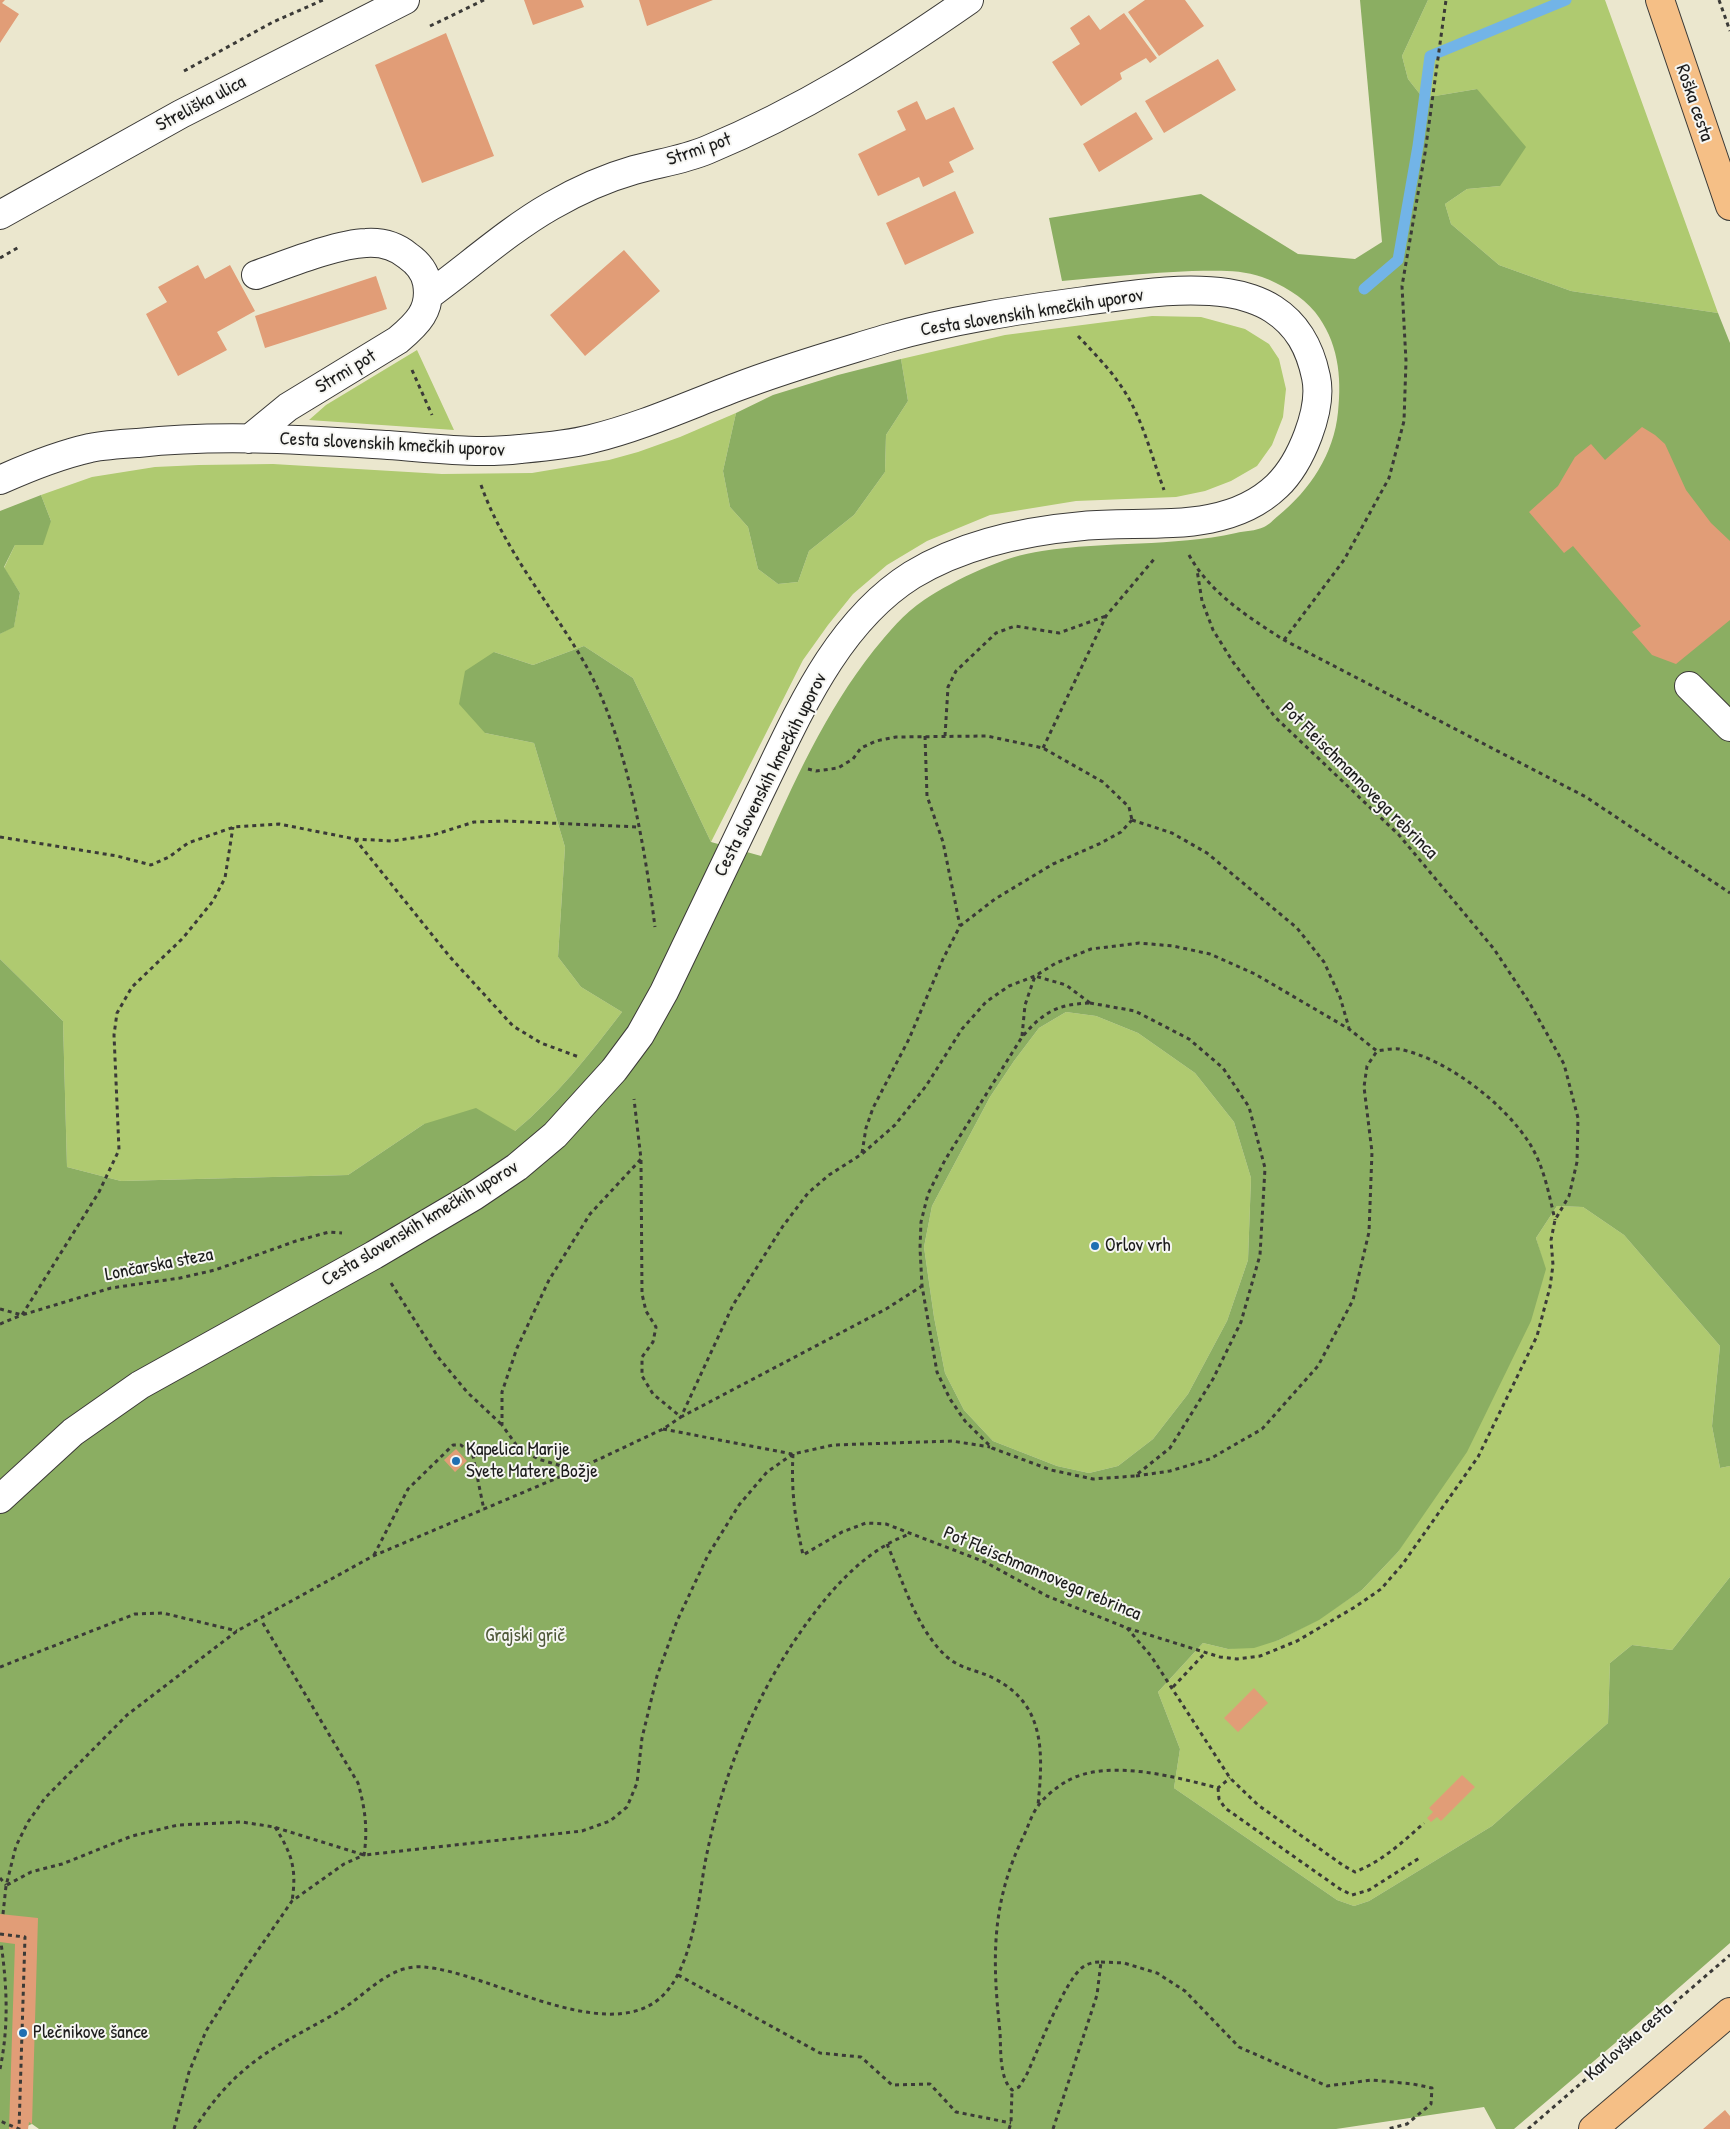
<!DOCTYPE html>
<html>
<head>
<meta charset="utf-8">
<style>
  body { margin:0 }
  canvas { display:block; background:#ebe7ce }
</style>
</head>
<body>
<canvas width="1730" height="2129"></canvas>
<script>
const g = document.querySelector('canvas').getContext('2d');
g.lineJoin = 'round';
function fillPath(path, color) { g.fillStyle = color; g.fill(path, 'evenodd'); }
function strokePath(path, color, width, dash) { g.strokeStyle = color; g.lineWidth = width; g.lineCap = dash ? 'butt' : 'round'; g.setLineDash(dash || []); g.stroke(path); }
function write(font, color, halo, rows, align = 'center') {
  g.font = font + ' "Patrick Hand",sans-serif'; g.lineWidth = 4; g.setLineDash([]); g.textBaseline = 'middle'; g.strokeStyle = halo; g.fillStyle = color; for (const [text, x, y, turn = 0] of rows) {
    g.save(); g.translate(x, y); g.rotate((+turn || 0) * Math.PI / 180); g.textAlign = isNaN(turn) ? turn : align; if (halo) g.strokeText(text, 0, 0); g.fillText(text, 0, 0); g.restore();
  }
}
fillPath(new Path2D(`
  M1428,0H1605L1718,313L1571,291L1499,265L1451,224L1445,204L1467,189L1500,186L1477,89L1423,98L1408,79L1402,56Z
  M1152,316L1201,317L1245,329L1269,344L1279,359L1286,389L1283,417L1272,445L1257,466L1231,481L1205,491L1176,497L1076,501L990,515L927,541L887,565L853,594L828,625L803,660L711,842L633,678L584,646L533,665L494,652L485,733L534,743L565,847L558,957L581,987L622,1012C589,1055 556,1097 515,1131L424,1124L348,1175L121,1181L67,1167L63,1021L0,959V634L14,626L20,593L4,568L15,545L51,521L41,495L92,477L155,467L199,465L273,464L442,474L532,473L609,460L638,452L680,437L736,413L723,471L730,507L748,527L758,569L778,584L798,582L809,551L854,515L885,472L886,435L908,401L901,359L1005,335Z
  M417,350L454,430L309,420L326,405Z
  M1066,1012L1096,1016L1138,1033L1195,1073L1234,1122L1251,1178L1248,1260L1227,1321L1188,1394L1153,1439L1118,1466L1089,1473L1057,1466L993,1441L964,1410L945,1373L934,1317L924,1247L932,1206L990,1097L1014,1061L1039,1028Z
  M1557,1206L1583,1207L1624,1235L1720,1346L1712,1426L1720,1468L1730,1466V1577L1672,1650L1632,1645L1610,1663L1608,1723L1492,1826L1369,1901L1354,1906L1337,1900L1174,1788L1180,1749L1158,1692L1203,1643L1228,1649L1279,1640L1319,1619L1362,1590L1398,1552L1545,1269L1536,1238Z`), '#afca70');
fillPath(new Path2D(`
  M1360,0H1428L1402,56L1408,79L1423,98L1477,89L1526,147L1500,186L1467,189L1445,204L1451,224L1499,265L1571,291L1718,313L1730,343V1466L1720,1468L1712,1426L1720,1346L1624,1235L1583,1207L1557,1206L1536,1238L1546,1269L1531,1321L1467,1452L1398,1552L1362,1590L1319,1620L1279,1640L1254,1648L1228,1649L1203,1643L1158,1692L1180,1749L1174,1788L1337,1900L1354,1906L1369,1901L1492,1826L1608,1723L1610,1663L1632,1645L1672,1650L1730,1577V1943L1634,2027L1514,2129H1496L1484,2107L1336,2129H39L32,2124L19,2129H0V959L63,1021L67,1167L121,1181L348,1175L424,1124L476,1108L515,1131C556,1097 589,1055 622,1012L581,987L558,957L565,847L534,743L485,733L459,704L465,671L494,652L533,665L584,646L633,678L711,842L761,856C793,784 825,712 874,650C889,632 903,614 924,600C956,579 1004,556 1042,551C1107,541 1172,547 1236,533C1244,531 1256,531 1264,527C1269,525 1274,519 1278,516C1310,490 1334,454 1338,412C1342,376 1338,341 1315,312C1302,296 1281,284 1262,277C1239,269 1215,271 1192,271C1148,273 1105,277 1062,281L1049,218L1201,194L1298,254L1355,259L1382,242ZM1066,1012L1096,1016L1138,1033L1195,1073L1234,1122L1251,1178L1248,1260L1227,1321L1188,1394L1153,1439L1118,1466L1089,1473L1057,1466L993,1441L964,1410L945,1373L934,1317L924,1247L932,1206L990,1097L1014,1061L1039,1028Z
  M901,359L908,401L886,435L885,472L854,515L809,551L798,582L778,584L758,569L748,527L730,507L723,471L736,413L773,395L838,375Z
  M41,495L51,521L43,545H15L4,567L20,593L14,627L0,634V511Z`), '#8bae62');
strokePath(new Path2D(`
  M1364,289L1398,260L1418,146L1430,56L1566,0`), '#72b4e7', 11);
fillPath(new Path2D(`
  M0,0H5L2,3L19,14L0,43Z
  M524,0H581L584,7L533,25Z
  M639,0H713L647,26Z
  M1145,0H1185L1204,26L1159,56L1128,12Z
  M1124,13L1157,58L1150,63L1146,58L1120,73L1122,79L1081,106L1052,62L1080,44L1070,28L1089,15L1100,30Z
  M446,33L494,156L422,183L375,65Z
  M1218,59L1236,90L1164,133L1145,101Z
  M917,101L926,120L954,107L974,149L949,162L954,172L923,187L919,177L878,196L858,154L906,130L897,111Z
  M1136,112L1153,139L1099,172L1083,144Z
  M955,191L974,233L905,265L886,223Z
  M624,250L660,291L585,356L550,315Z
  M198,265L205,279L230,265L255,311L217,332L227,350L178,376L146,314L167,302L158,287Z
  M376,276L387,309L265,348L255,316Z
  M1642,427L1655,435L1665,444L1686,490L1711,523L1730,541V620L1676,664L1652,655L1632,632L1641,626L1573,546L1564,553L1529,512L1558,486L1575,457L1591,444L1605,460Z
  M456,1449L467,1461L455,1472L444,1460Z
  M1254,1688L1268,1703L1238,1732L1224,1718Z
  M1462,1775L1475,1787L1441,1821L1437,1817L1431,1822L1427,1818L1433,1812L1429,1808Z
  M0,1914L38,1918L32,2124L29,2122L28,2129H9L15,1944L0,1942Z
  M1725,2110L1730,2116V2129H1703Z`), '#e19d77');
const minor = new Path2D(`
  M0,215L181,114L405,0
  M429,295C469,266 509,230 551,206C577,191 606,178 634,170C659,163 683,160 707,150C801,111 886,58 969,0
  M249,439L288,407L398,340C417,324 432,310 427,283C425,272 418,263 408,256C396,246 381,242 366,243C336,244 285,265 256,275
  M0,480C29,467 59,455 90,448C105,445 122,444 138,443C221,434 305,440 388,445C432,448 477,454 520,449C543,447 568,445 591,439C641,427 689,405 737,387C786,368 836,354 885,339C950,320 1018,310 1085,301C1131,295 1181,286 1228,293C1242,295 1261,301 1273,309C1298,325 1310,348 1316,377C1323,409 1301,463 1277,486C1226,535 1148,520 1083,526C1025,531 963,544 912,575C834,624 796,719 757,798C726,863 695,927 664,992L640,1035L614,1070L555,1135L517,1167L474,1196L374,1255L140,1385L73,1432L0,1499
  M1689,686L1730,727`);
const major = new Path2D(`
  M1660,0L1730,206
  M1593,2129L1730,2012`);
strokePath(minor, '#3b3a37', 30);
strokePath(major, '#3b3a37', 30);
strokePath(new Path2D(`
  M1719,0L1730,31
  M430,26L484,0
  M184,71L273,22L323,0
  M0,258L19,247
  M1078,336C1093,352 1109,368 1121,386C1142,416 1151,455 1164,490
  M412,370L432,415
  M481,485C505,553 555,609 589,671C627,742 645,848 655,927
  M1189,555C1210,593 1248,617 1284,640L1586,797L1730,893
  M1284,640L1344,560L1389,478L1404,421L1406,361L1402,286L1425,153L1446,0
  M925,736L927,796L943,842L960,926
  M945,736L948,687L956,671L996,633L1015,626L1059,633L1106,616
  M1043,748L1106,616L1155,558
  M808,769L816,771L838,768L853,759L861,748L876,741L896,737L987,736L1043,748L1103,782L1129,807L1132,820
  M1132,820L1172,833L1207,853L1297,928L1324,962L1340,997L1349,1028
  M0,837L117,856L151,865L169,857L188,843L234,827L279,824L355,839L392,841L433,835L474,822L505,821L638,827
  M355,839L450,957L513,1026L541,1043L579,1057
  M1090,1003L1135,1011L1189,1039L1223,1068L1249,1107L1265,1168L1260,1255L1241,1322L1213,1379L1170,1448L1135,1476L1093,1479L1051,1470L992,1448L965,1421L950,1399L937,1372L922,1286L920,1248L921,1222L928,1194L945,1160L1022,1037C1043,1012 1058,1004 1090,1003Z
  M1022,1036L1025,1005L1035,976L1066,985L1090,1003
  M862,1153L866,1128L873,1108L909,1039L943,959L960,926L995,899L1053,864L1099,844L1121,832L1132,820
  M641,1160L642,1294L646,1311L656,1327L653,1342L642,1357V1376L653,1394L681,1417L886,1309L922,1286
  M391,1283L438,1357L467,1392L502,1425
  M0,1309L22,1315L111,1288L180,1278L215,1270L296,1241L329,1232L342,1233
  M0,1324L22,1315L99,1192L119,1150L114,1035L117,1013L132,987L183,938L213,901L225,878L233,827
  M663,1429L792,1454
  M793,1454C791,1492 795,1518 803,1555L842,1532L866,1523L886,1524L985,1562L1047,1596L1127,1628L1220,1657L1237,1659L1260,1656L1297,1641L1355,1607L1381,1589L1402,1565L1478,1457L1537,1336L1550,1287L1553,1265L1551,1240L1555,1220L1569,1196L1577,1162L1578,1118L1564,1064L1529,1002L1494,949L1399,835L1275,717L1233,662L1213,630L1202,601L1197,570
  M473,1456L517,1446
  M575,1470L538,1459L517,1446L502,1425V1392L517,1348L549,1280L590,1214L641,1159L634,1099
  M1136,1476L1170,1471L1210,1459L1262,1429L1318,1366L1353,1300L1369,1232L1372,1152L1364,1087L1367,1066L1377,1051
  M887,1544C903,1581 916,1629 947,1657C962,1670 979,1670 995,1679C1046,1705 1043,1755 1038,1805
  M374,1555L408,1489L453,1445H461L473,1456L484,1510
  M1127,1628L1151,1656L1230,1778L1258,1805L1344,1866L1355,1872C1381,1862 1403,1842 1424,1823
  M0,1667L135,1614L163,1613L237,1631
  M1173,1687L1205,1653
  M1218,1788L1219,1799L1225,1808L1340,1889L1352,1895L1369,1890L1421,1857
  M275,1827C292,1854 297,1869 292,1901
  M0,1878L6,1885
  M7,1885L31,1872L62,1864L132,1836L178,1825L242,1822L274,1827L364,1855L582,1831L610,1821L627,1807L637,1783L642,1738L657,1676L677,1621L708,1555L739,1505L767,1472L793,1454L833,1445L952,1441L990,1447
  M3,1914L6,1886L16,1846L28,1822L45,1798L127,1715L237,1631L373,1556L576,1470L663,1429L681,1417L733,1305L783,1226L808,1193L829,1175L862,1154L895,1125L926,1086L962,1029L986,1002L1009,986L1035,976L1056,963L1091,949L1139,943L1173,946L1210,954L1255,974L1349,1029L1377,1051C1384,1050 1393,1048 1399,1049C1447,1059 1504,1103 1530,1144C1544,1167 1549,1194 1555,1220
  M0,1934L25,1937L19,2129L0,2121
  M1101,1962L1124,1963L1157,1973L1185,1991L1239,2047L1327,2086L1372,2080L1413,2084L1432,2088L1431,2104L1407,2124L1388,2129
  M678,1975L820,2053L861,2057L892,2085L930,2084L956,2112L1011,2123
  M0,2069C9,2026 7,1986 1,1943
  M174,2129L189,2072L206,2031L245,1969L292,1901L344,1864L364,1855C368,1829 365,1808 358,1783L261,1620
  M194,2129C208,2108 223,2088 243,2071C272,2045 311,2029 344,2008C362,1996 377,1980 398,1971C405,1968 416,1966 424,1967C488,1972 603,2045 659,1999C692,1972 698,1903 705,1863C723,1770 760,1682 819,1607C838,1583 859,1561 886,1545C894,1540 903,1537 911,1533
  M1009,2129L1011,2123L1012,2090
  M1053,2129L1097,1995L1101,1962C1094,1962 1089,1963 1083,1967C1065,1979 1037,2053 1026,2076L1019,2087L1012,2090C999,2078 1001,2049 1000,2032C992,1958 991,1902 1025,1833C1029,1824 1032,1814 1038,1806C1043,1798 1058,1786 1067,1781C1108,1758 1175,1777 1218,1788L1230,1778
  M1528,2129L1730,1955`), '#3b3a37', 3, [4, 4]);
strokePath(minor, '#fff', 28);
strokePath(major, '#f5bf86', 28);
for (const [x, y, r, color] of [
  [1095,1246,5,"#1f6fb2"],
  [456,1461,5,"#1f6fb2"],
  [23,2033,5,"#1f6fb2"]
]) { const dot = new Path2D(); dot.arc(x, y, r, 0, 2 * Math.PI); g.fillStyle = color; g.fill(dot); strokePath(dot, '#f6f6f2', 2); }
write('19px', '#1c1c1c', '#f6f6f2', [
  ["Roška cesta",1694,103,71],
  ["Streliška ulica",201,104,-28],
  ["Strmi pot",699,150,-19],
  ["Cesta slovenskih kmečkih uporov",1032,313,-9],
  ["Strmi pot",346,372,-31],
  ["Cesta slovenskih kmečkih uporov",392,445,3],
  ["Cesta slovenskih kmečkih uporov",771,775,-63],
  ["Pot Fleischmannovega rebrinca",1359,781,45],
  ["Cesta slovenskih kmečkih uporov",420,1224,-31],
  ["Lončarska steza",159,1265,-11],
  ["Pot Fleischmannovega rebrinca",1042,1574,23],
  ["Karlovška cesta",1629,2042,-41]
]);
write('19px', '#1c1c1c', '#f6f6f2', [
  ["Orlov vrh",1105,1246],
  ["Kapelica Marije",466,1450],
  ["Svete Matere Božje",466,1472],
  ["Plečnikove šance",33,2033]
], 'left');
write('19px', '#4f5939', '#f6f6f2', [
  ["Grajski grič",525,1636]
]);
</script>
</body>
</html>
